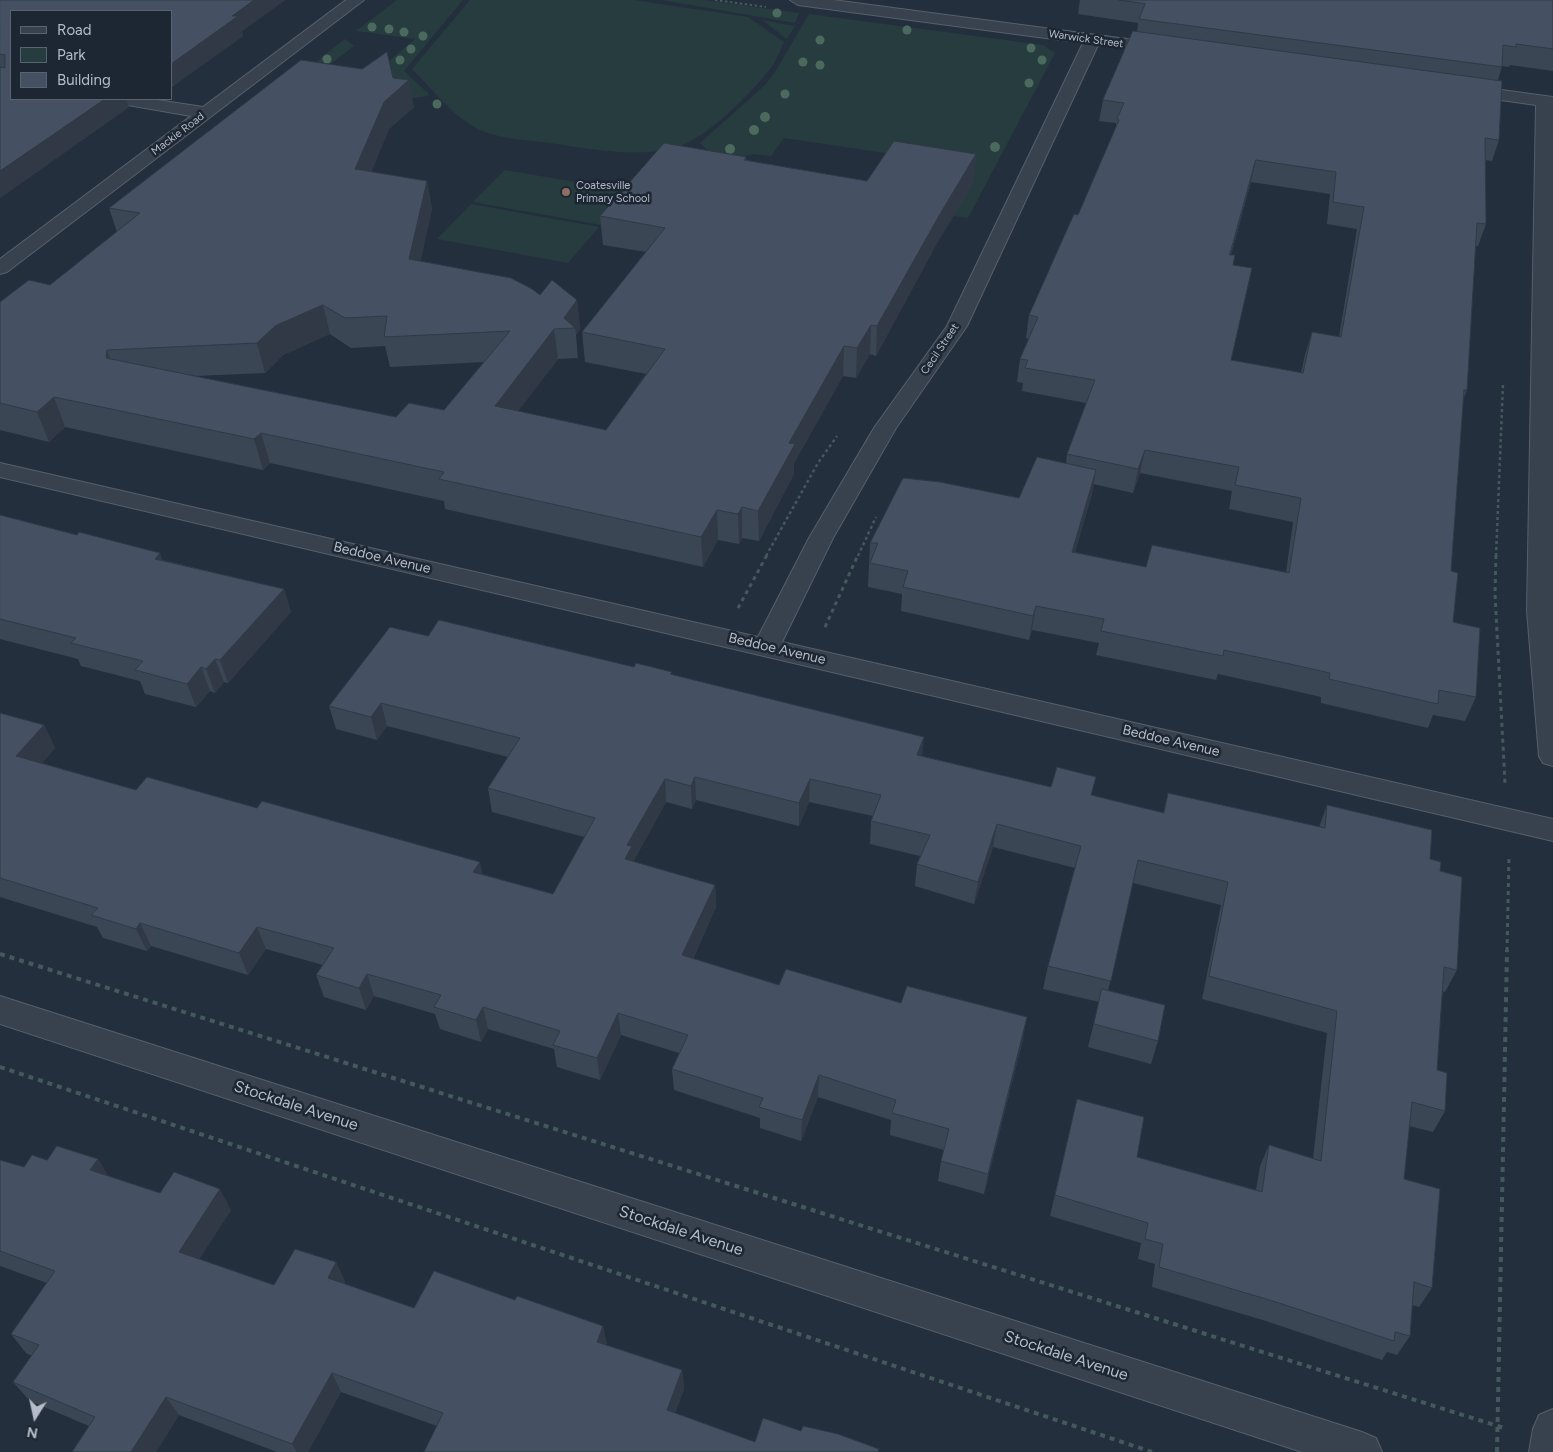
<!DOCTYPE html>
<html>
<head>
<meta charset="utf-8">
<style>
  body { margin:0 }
  #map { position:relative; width:1553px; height:1452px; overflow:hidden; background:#242f3e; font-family:Figtree,sans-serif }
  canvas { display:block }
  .legend { position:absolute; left:10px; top:10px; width:162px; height:90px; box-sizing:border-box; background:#1d2633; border:1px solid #59626f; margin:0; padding:6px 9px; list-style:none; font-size:15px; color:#b4bcc9 }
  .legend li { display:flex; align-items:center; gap:10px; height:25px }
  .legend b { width:25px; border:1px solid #59626f }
  .north { position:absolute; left:10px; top:1392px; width:50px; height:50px; -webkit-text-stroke:4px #1d2633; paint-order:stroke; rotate:190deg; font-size:14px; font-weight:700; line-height:20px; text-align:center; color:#b4bcc9 }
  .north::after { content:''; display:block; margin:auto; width:18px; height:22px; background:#b4bcc9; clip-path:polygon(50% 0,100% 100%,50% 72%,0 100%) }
</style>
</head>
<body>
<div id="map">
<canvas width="1553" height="1452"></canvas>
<ul class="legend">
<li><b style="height:6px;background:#38414e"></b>Road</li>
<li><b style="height:14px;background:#263c3f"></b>Park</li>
<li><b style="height:14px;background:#455162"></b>Building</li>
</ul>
<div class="north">N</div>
</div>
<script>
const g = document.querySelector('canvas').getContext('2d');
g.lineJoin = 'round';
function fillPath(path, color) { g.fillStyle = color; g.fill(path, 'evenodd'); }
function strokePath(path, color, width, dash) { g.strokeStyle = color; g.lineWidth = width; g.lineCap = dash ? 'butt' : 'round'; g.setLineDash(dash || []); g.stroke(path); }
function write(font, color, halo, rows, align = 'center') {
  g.font = font + ' Figtree,sans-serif'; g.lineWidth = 5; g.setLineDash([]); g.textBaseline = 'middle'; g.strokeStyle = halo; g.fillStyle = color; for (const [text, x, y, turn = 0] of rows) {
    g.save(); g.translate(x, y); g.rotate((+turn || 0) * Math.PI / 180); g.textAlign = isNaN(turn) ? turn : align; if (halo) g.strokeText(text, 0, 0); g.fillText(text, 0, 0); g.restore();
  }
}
fillPath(new Path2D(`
  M397,0H463L404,71L430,95C407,103 378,93 355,89L415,39L356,31Z
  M470,0H634L748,17L784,42C780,51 776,62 770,69C750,95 703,142 671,149C634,157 587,149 550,143C527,140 497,139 476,128C451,114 432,89 412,69Z
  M662,0H705L799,13L795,23Z
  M809,14L1043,45L1055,53L968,218L954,216L955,213L892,202L897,194L960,204L974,182L939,161L784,138L771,156L753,154L744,156L741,161L717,159L700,143L764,86L775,72Z
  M762,20L795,26L787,39Z
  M345,39L354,46L309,81L294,79Z
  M505,170L629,191L601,225L473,202Z
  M471,204L599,227L568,263L437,239Z`), '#263c3f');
const minor = new Path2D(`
  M346,0H364L7,272L0,274V259L191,116L122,104L116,103L114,99H151L203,107Z
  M790,0H833L1165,44L1173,49L1165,54L1098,45L967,326L896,428L833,538L782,642L1553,819V841L0,477V463L758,637L809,538L874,428L947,326L1083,43L798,5Z
  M1465,85L1553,97V766L1543,763L1539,756L1527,611L1536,105L1459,94L1457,90L1459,86Z
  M0,996L1362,1432L1376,1438L1382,1452H1302L0,1024Z
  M1553,1409V1452H1529L1533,1429L1539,1415Z`);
strokePath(minor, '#565f6c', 2);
strokePath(new Path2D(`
  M715,0L766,7`), '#44595c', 2, [2.5, 2.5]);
strokePath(new Path2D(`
  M766,556L818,463L837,436
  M858,556L876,517
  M1496,556L1503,384`), '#44595c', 2.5, [3, 3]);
strokePath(new Path2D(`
  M1496,555L1495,594L1505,783
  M738,608L767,555
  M825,627L858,555
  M1507,951L1509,856`), '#44595c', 3, [4, 4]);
strokePath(new Path2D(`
  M0,954L1507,1429
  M0,1067L1152,1452
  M1497,1452L1507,950`), '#44595c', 4, [5, 5]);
fillPath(minor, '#38414e');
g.fillStyle = '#4b6a5d';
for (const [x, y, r] of [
  [777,13,4.5],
  [372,27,4.5],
  [389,29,4.5],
  [907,30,4.5],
  [404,32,4.5],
  [423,36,4.5],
  [820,40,4.5],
  [1031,48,4.5],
  [411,49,4.5],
  [327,59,4.5],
  [400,60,4.5],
  [1042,60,4.5],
  [803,62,4.5],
  [820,65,4.5],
  [1029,83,4.5],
  [785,94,4.5],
  [437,104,4.5],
  [765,117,5],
  [754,130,5],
  [995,147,5],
  [730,149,5]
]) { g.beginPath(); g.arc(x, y, r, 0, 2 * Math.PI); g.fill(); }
fillPath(new Path2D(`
  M0,0H285L242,31L243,36L173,86H171V11L11,99H126L129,107L0,198Z
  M1080,0H1553V71L1510,65L1509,67L1502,66L1498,80L1499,140L1492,161L1485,160L1486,224L1478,246H1475L1467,390L1463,400L1451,571L1453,622L1476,697L1465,721L1433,715L1428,728L1321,703V697L1282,688L1218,674L1216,680L1096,655L1099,643L1032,630L1029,640L901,611L902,594L868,587L870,543L1019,498L1066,464L1067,454L1086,403L1022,391L1023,383L1017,382L1020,359L1029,339L1026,338L1029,315L1078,215L1116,127V123L1099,121L1103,100L1137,32L1138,23L1078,14ZM1251,182L1330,194L1327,224L1357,229L1339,337L1312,332L1305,355L1301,373L1231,360L1233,265L1231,255ZM1140,473L1232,491L1229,509L1293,522L1286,572L1146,567L1075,552L1092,494L1093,484L1133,493Z
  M393,78L414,107L389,129L371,172L427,181L432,209L420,261L540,295L577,300L580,329L576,335L578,358L558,359L518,411L606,430L646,374L585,362L582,332L646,252L603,245L600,216L746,157V160L867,181L976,154L974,182L937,243L876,356L870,354L856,378L843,376L794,463V474L759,541L742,538L739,544L718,540L703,567L445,509L444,501L270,463L263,470L65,427L49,442L0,430V302L50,285L117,232L109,208ZM330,334L351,348L385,346L390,367L484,362L444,410L396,417L195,376L265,373L283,355Z
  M0,515L77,535L160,553L162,560L284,589L291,612L228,683L224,682L215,693L210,691L196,707L145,694L140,681L81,666L78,659L0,639Z
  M428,636L634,667L672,674L922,756L1051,787L1092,795L1163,813L1168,793L1319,827L1327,805L1430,859L1440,871L1457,970L1445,992L1442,991L1437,1070L1445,1111L1433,1132L1409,1126L1404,1179L1432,1288L1419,1307L1412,1305L1410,1336L1397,1355L1387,1352L1382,1360L1266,1321L1152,1287L1155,1264L1138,1259L1141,1243L1050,1216L1077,1099L1137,1157L1256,1190L1260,1166L1269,1145L1313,1159L1327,1033L1202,999L1221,905L1133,883L1108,991L1158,1041L1151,1064L1088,1047L1099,1002L1043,989L1048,966L1075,868L993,847L974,904L915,886L917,864L920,856L870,844L871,821L873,816L809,802L799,826L696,800L692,809L666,802L633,862L715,885L716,907L693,959L779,985L1023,1039L984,1194L938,1181L941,1161L944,1150L890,1135L891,1120L818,1097L801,1141L760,1128V1118L674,1090L672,1069L679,1053L621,1035L600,1080L557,1067L554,1049L488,1029L481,1042L440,1029L435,1014L374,996L366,1010L324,997L316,975L323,965L266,949L248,975L151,946L147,951L103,938L97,927L0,897V713L44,725L55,748L42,763L136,790L482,874L553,894L584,837L492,812L488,788L508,757L387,726L377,740L336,729L329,706Z
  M98,1159L108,1176L160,1193L231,1210L199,1259L274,1285L336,1262L345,1282L344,1284L414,1308L515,1300L603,1326L607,1345L682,1370L684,1389L675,1413L755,1442L801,1431L879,1449L437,1426L341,1392L308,1452H277L179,1415L156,1452H72L89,1426L30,1401L13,1382L32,1356L26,1353L11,1334L47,1283L0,1266V1160L24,1167L47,1160Z`), '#3b4654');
fillPath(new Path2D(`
  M254,0H285L242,31L243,36L173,86L171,79V64L232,16Z
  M409,80L414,107L389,129L361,197L355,169L384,102Z
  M105,99H126L129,107L0,198V171Z
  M976,154L974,182L937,243L876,356L877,326L940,214Z
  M1256,160L1251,182L1225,277L1230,255Z
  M427,181L432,209L415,288L409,259Z
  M577,300L580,329L576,335L575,328L564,318Z
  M323,305L330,334L283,355L265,373L257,343L275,326Z
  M871,325L870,354L856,378L857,348Z
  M554,329L558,359L499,436L495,406Z
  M844,346L843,376L794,463V474L759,541L758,511L789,443Z
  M107,350L117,380L106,358Z
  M54,397L65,427L49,442L37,412Z
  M261,433L270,463L263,470L254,439Z
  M1145,450L1140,473L1133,493L1138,469Z
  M1096,470L1092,494L1068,576L1072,552Z
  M742,507V538L739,544L738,514Z
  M717,510L718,540L703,567L701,537Z
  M160,553L168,576L155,559Z
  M284,589L291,612L228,683L220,660Z
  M1036,606L1032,630L1029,640L1033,616Z
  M215,659L224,682L215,693L206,669Z
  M201,667L210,691L196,707L187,684Z
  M381,703L387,726L377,740L371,717Z
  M44,725L55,748L28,779L16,756Z
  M924,737L922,760L917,755Z
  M695,777L696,800L692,809L691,786Z
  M665,779L666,802L633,862L625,859L627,845Z
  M810,779L809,802L799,826V803Z
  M997,824L993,847L974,904L978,882Z
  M480,862L485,885L473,872Z
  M715,885L716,907L684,978L682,955Z
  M140,923L151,946L147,951L136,929Z
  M257,927L266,949L248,975L239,953Z
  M367,974L374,996L366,1010L359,988Z
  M483,1007L488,1029L481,1042L476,1020Z
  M618,1013L621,1035L600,1080L597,1058Z
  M1027,1017L1023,1039L984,1194L988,1174Z
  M819,1075L818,1097L801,1141L802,1120Z
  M98,1159L111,1180L90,1170Z
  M220,1189L231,1210L191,1272L179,1252Z
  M336,1262L345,1282L337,1298L328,1278Z
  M603,1326L607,1345L597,1342Z
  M682,1370L684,1389L669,1428L667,1410Z
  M332,1373L341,1392L308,1452H297L292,1444Z
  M166,1397L179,1415L156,1452H131Z`), '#303945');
const building = new Path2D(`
  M0,0H254L232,16H238L171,64V11H11V99H105L0,171V67L5,68V55L0,54Z
  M1119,0H1553V49L1516,44V47L1503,45L1502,67L1139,19L1145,4Z
  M1133,31L1502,81L1499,140L1485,138L1486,224L1477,223L1467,390H1464L1451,571L1458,573L1453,622L1480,628L1476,697L1439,690L1438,704L1329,679L1330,673L1290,664L1224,650L1223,656L1101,631L1104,619L1036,606L1033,616L903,587L908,571L870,563L878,543H870L903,478L940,482L1019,498L1037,457L1096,470L1072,552L1146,567L1152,545L1289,573L1301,498L1235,485L1239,467L1145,450L1138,469L1067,454L1095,380L1025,368L1028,360L1020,359L1038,317L1029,315L1074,214L1078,215L1119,120L1117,119L1124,103L1103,100ZM1256,160L1336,172L1333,202L1364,207L1341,337L1312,332L1303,373L1231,360L1252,268L1233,265L1235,255H1230Z
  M387,52L393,78L409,80L384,102L355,169L427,181L409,259L511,278L532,289L540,295L552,280L577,300L564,318L575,328L554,329L495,406L606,430L665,349L582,332L665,228L600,216L664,143L746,157L744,160L867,181L894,141L976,154L940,214L877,326L871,325L857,348L844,346L789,443L795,444L758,511L742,507L738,514L717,510L701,537L439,479L444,472L261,433L254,439L54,397L37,412L0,403V302L29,280L50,285L140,213L109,208L301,60L362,69ZM323,305L345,318L387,316L384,337L510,331L444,410L409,403L396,417L106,358L107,350L257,343L275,326Z
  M0,515L77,535L79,532L160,553L155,559L284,589L220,660L215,659L206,669L201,667L187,684L135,670L143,661L71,643L76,638L0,619Z
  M439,620L634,667L636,663L672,672L670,674L924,737L917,755L1051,787L1057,767L1096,777L1091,795L1164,813L1168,793L1325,828L1327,805L1432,830L1430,859L1441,862L1440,871L1462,877L1457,970L1444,967L1437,1070L1447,1073L1445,1111L1412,1102L1404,1179L1440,1189L1432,1288L1414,1282L1410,1336L1395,1332L1394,1341L1276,1302L1159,1267L1163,1244L1145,1239L1148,1223L1055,1195L1077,1099L1144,1117L1137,1157L1262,1192L1269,1145L1321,1161L1337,1011L1209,976L1228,882L1138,860L1111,981L1048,966L1081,846L997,824L978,882L917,864L930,835L871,821L881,795L810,779L799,803L695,777L691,786L665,779L627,845L632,846L625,859L715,885L682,955L779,985L786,969L901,1003L907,986L1027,1017L988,1174L941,1161L949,1129L892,1113L896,1100L819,1075L802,1120L759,1107L763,1098L672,1069L688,1035L618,1013L597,1058L553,1045L560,1031L483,1007L476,1020L434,1007L441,995L367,974L359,988L316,975L334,948L257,927L239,953L140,923L136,929L91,915L98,908L0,878V713L44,725L16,756L136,790L147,777L257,808L262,801L480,862L473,872L553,894L595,818L488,788L520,738L381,703L371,717L329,706L390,627L428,636Z
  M1102,989L1165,1005L1158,1041L1094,1024Z
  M57,1146L98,1159L90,1170L160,1193L174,1172L220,1189L179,1252L274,1285L295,1249L336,1262L328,1278L414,1308L434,1271L515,1300L517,1296L603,1326L597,1342L682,1370L667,1410L755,1442L763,1418L801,1431L803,1426L838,1434L879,1449L878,1452H424L443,1413L332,1373L292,1444L166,1397L131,1452H72L95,1417L13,1382L39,1345L11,1334L55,1271L0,1251V1160L24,1167L32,1155L47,1160Z`);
fillPath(building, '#455162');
strokePath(building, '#303945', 1);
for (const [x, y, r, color] of [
  [566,192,5,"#8d6e63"]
]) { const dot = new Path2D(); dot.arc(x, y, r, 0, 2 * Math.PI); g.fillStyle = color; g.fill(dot); strokePath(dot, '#1d2633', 2); }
write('11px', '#b4bcc9', '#1d2633', [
  ["Warwick Street",1086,39,8],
  ["Mackie Road",178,134,-37],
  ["Cecil Street",940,349,-56]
]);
write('11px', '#b4bcc9', '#1d2633', [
  ["Coatesville",576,186],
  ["Primary School",576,199]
], 'left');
write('14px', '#b4bcc9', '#1d2633', [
  ["Beddoe Avenue",382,558,13],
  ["Beddoe Avenue",777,649,13],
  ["Beddoe Avenue",1171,741,13]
]);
write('16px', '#b4bcc9', '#1d2633', [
  ["Stockdale Avenue",296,1106,18],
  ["Stockdale Avenue",681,1231,18],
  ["Stockdale Avenue",1066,1356,18]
]);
</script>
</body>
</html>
